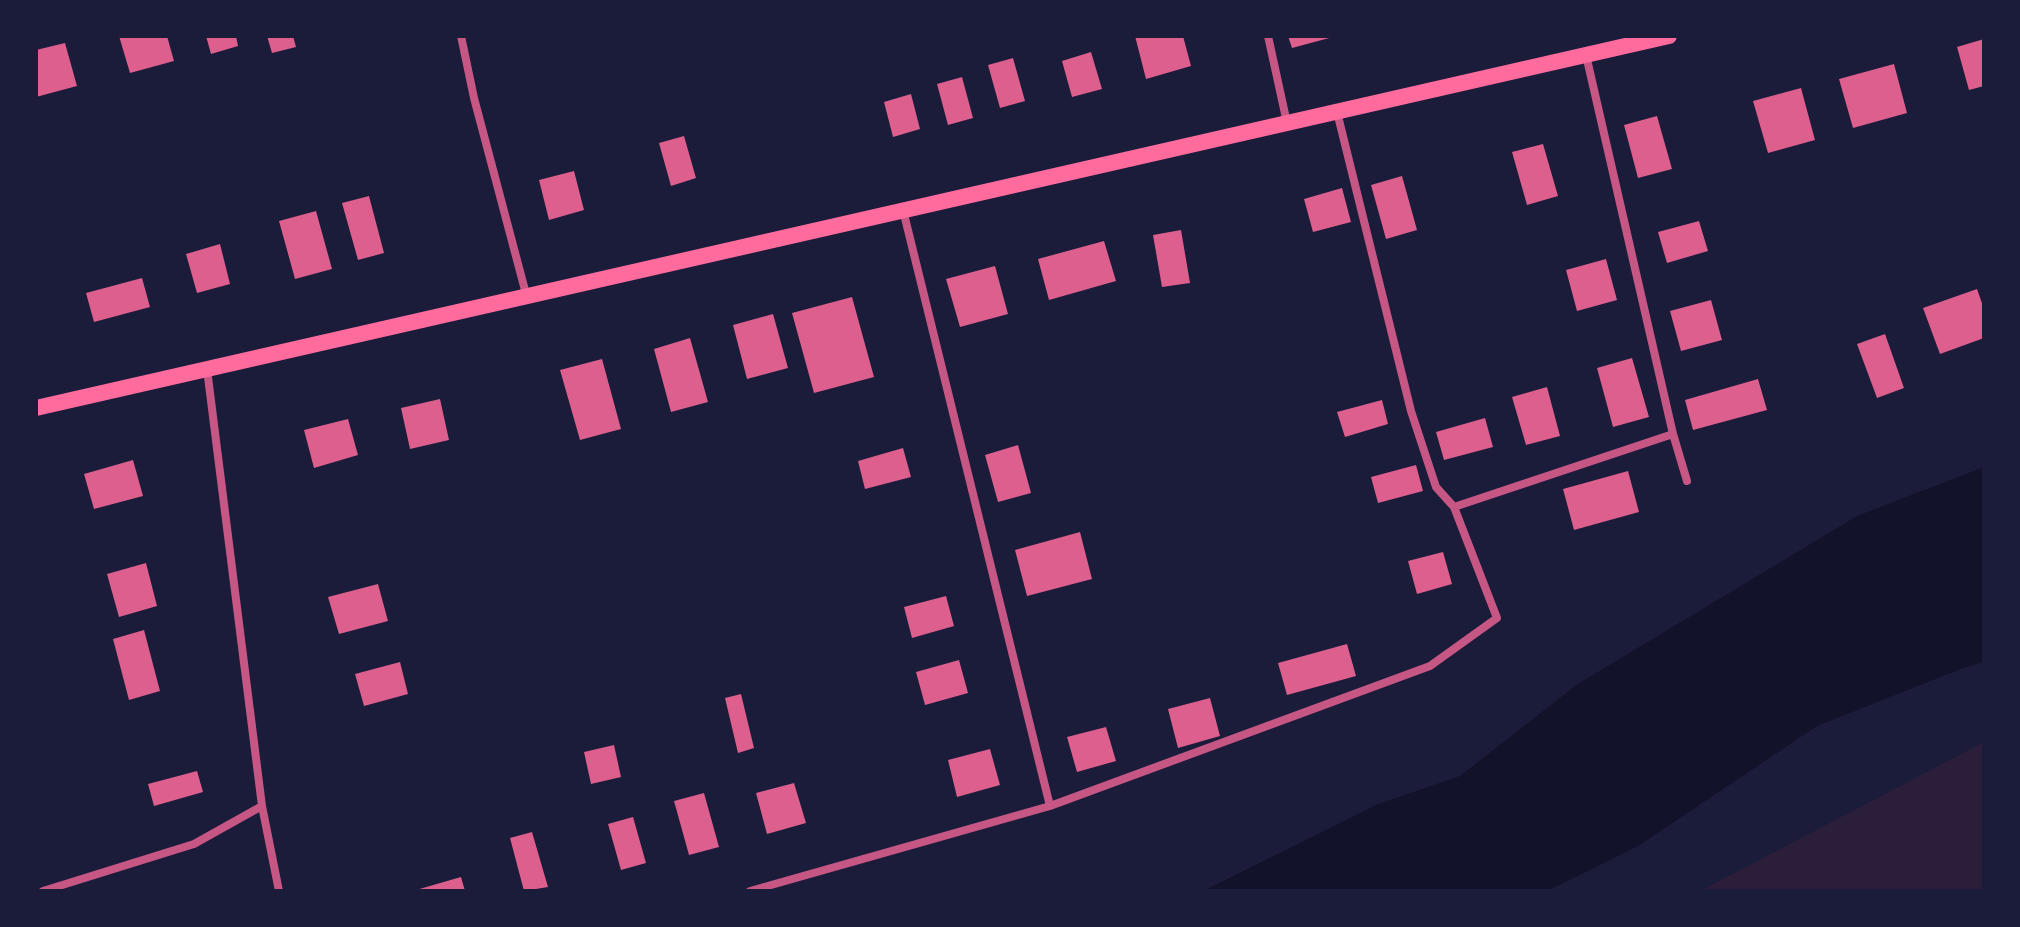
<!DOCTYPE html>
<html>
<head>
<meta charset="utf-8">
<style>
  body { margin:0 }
  #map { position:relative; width:2020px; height:927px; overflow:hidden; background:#1b1b3a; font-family:"Libre Baskerville",serif }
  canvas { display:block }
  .frame { position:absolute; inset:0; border:38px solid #1b1b3a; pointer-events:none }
</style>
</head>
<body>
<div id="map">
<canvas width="2020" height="927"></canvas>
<div class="frame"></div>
</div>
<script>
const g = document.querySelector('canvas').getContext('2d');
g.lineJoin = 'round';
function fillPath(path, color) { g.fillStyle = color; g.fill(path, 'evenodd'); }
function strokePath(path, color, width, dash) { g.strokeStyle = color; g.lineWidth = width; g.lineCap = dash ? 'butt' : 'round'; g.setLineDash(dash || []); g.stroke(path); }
fillPath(new Path2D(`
  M1984,742V891H1700Z`), '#2a1e3b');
fillPath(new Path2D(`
  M1984,467V662L1963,668L1817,726L1638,846L1547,891H1203L1376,805L1460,776L1578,684L1857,516Z`), '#12122b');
fillPath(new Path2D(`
  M119,36H167L174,61L130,73Z
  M206,36H236L238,46L211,54Z
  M267,36H293L296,47L272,53Z
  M1135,36H1183L1191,66L1146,79Z
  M1288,36H1332L1333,37L1292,48Z
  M1984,39V86L1969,90L1957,47Z
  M65,43L77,86L36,97V50Z
  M1091,52L1102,89L1072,97L1062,61Z
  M1013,58L1025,101L1000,108L988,65Z
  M1894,64L1907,113L1853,128L1839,79Z
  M962,77L973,118L948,125L937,84Z
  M1801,88L1815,140L1768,153L1753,101Z
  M911,94L920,129L893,137L884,102Z
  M1657,116L1672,169L1638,178L1624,125Z
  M684,136L696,178L671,186L659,143Z
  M1543,144L1558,196L1527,205L1512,152Z
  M574,171L584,210L549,220L539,180Z
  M1402,176L1417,230L1386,239L1371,185Z
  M1342,188L1351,222L1313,232L1304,199Z
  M369,196L384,253L358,260L342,203Z
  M316,211L332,269L295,279L279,221Z
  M1699,221L1708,251L1667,263L1658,232Z
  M1181,230L1190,283L1162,287L1153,235Z
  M1104,241L1116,281L1049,300L1038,259Z
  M220,244L230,284L197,293L186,254Z
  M1606,259L1617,300L1577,311L1566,270Z
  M995,266L1008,314L960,327L946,279Z
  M142,278L150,307L94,322L86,293Z
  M1977,289L1984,309V338L1940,354L1923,308Z
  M852,297L874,377L814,393L792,313Z
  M1711,300L1722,340L1681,351L1670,311Z
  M773,314L788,368L747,379L733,325Z
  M1885,334L1904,388L1877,398L1857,344Z
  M690,338L708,402L671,412L654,349Z
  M1632,358L1649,417L1613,427L1597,368Z
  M602,359L621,429L580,440L560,370Z
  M1758,379L1767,410L1693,430L1685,400Z
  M1547,387L1560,436L1526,445L1512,397Z
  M440,399L449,440L410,449L401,408Z
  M1382,400L1388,424L1345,437L1337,412Z
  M1485,418L1493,447L1444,460L1436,432Z
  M348,419L358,455L314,468L304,430Z
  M1018,445L1031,493L998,502L985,455Z
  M903,448L911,477L865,489L858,461Z
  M133,460L143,496L94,509L84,474Z
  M1416,465L1423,491L1378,503L1371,477Z
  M1628,471L1639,512L1574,530L1563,489Z
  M1080,532L1092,579L1027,596L1015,550Z
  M1443,552L1452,584L1417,594L1408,561Z
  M146,563L157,606L119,617L107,574Z
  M378,584L388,621L339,634L328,597Z
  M946,596L954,626L912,638L904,607Z
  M144,630L160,691L129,700L113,639Z
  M1347,644L1356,676L1287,695L1278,663Z
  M959,660L968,693L925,705L916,672Z
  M400,662L408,694L364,706L355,674Z
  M741,694L754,748L738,753L725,698Z
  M1210,698L1220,736L1178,748L1168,709Z
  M1106,727L1116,761L1077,772L1067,737Z
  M614,745L621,777L591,784L584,752Z
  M990,749L1000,785L957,797L948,760Z
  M197,771L203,792L154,806L148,784Z
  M794,783L806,823L767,834L756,793Z
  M704,793L719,847L689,855L674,801Z
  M633,817L646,863L621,870L608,824Z
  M532,832L548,887L524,891L510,838Z
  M461,877L465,891H416V890Z`), '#dd5f8e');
strokePath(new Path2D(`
  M461,36L474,98L526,294
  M1268,36L1287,123
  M1586,55L1673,434L1687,481
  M903,210L1050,806
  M207,369L262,806L279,891
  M1454,507L1673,434
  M43,891L194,844L262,806
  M750,891L1050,806L1430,666L1497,618L1454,507L1436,487L1411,411L1337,112`), '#c65784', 8);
strokePath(new Path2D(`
  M36,408L1669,36`), '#ff6b9d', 16);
</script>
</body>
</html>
